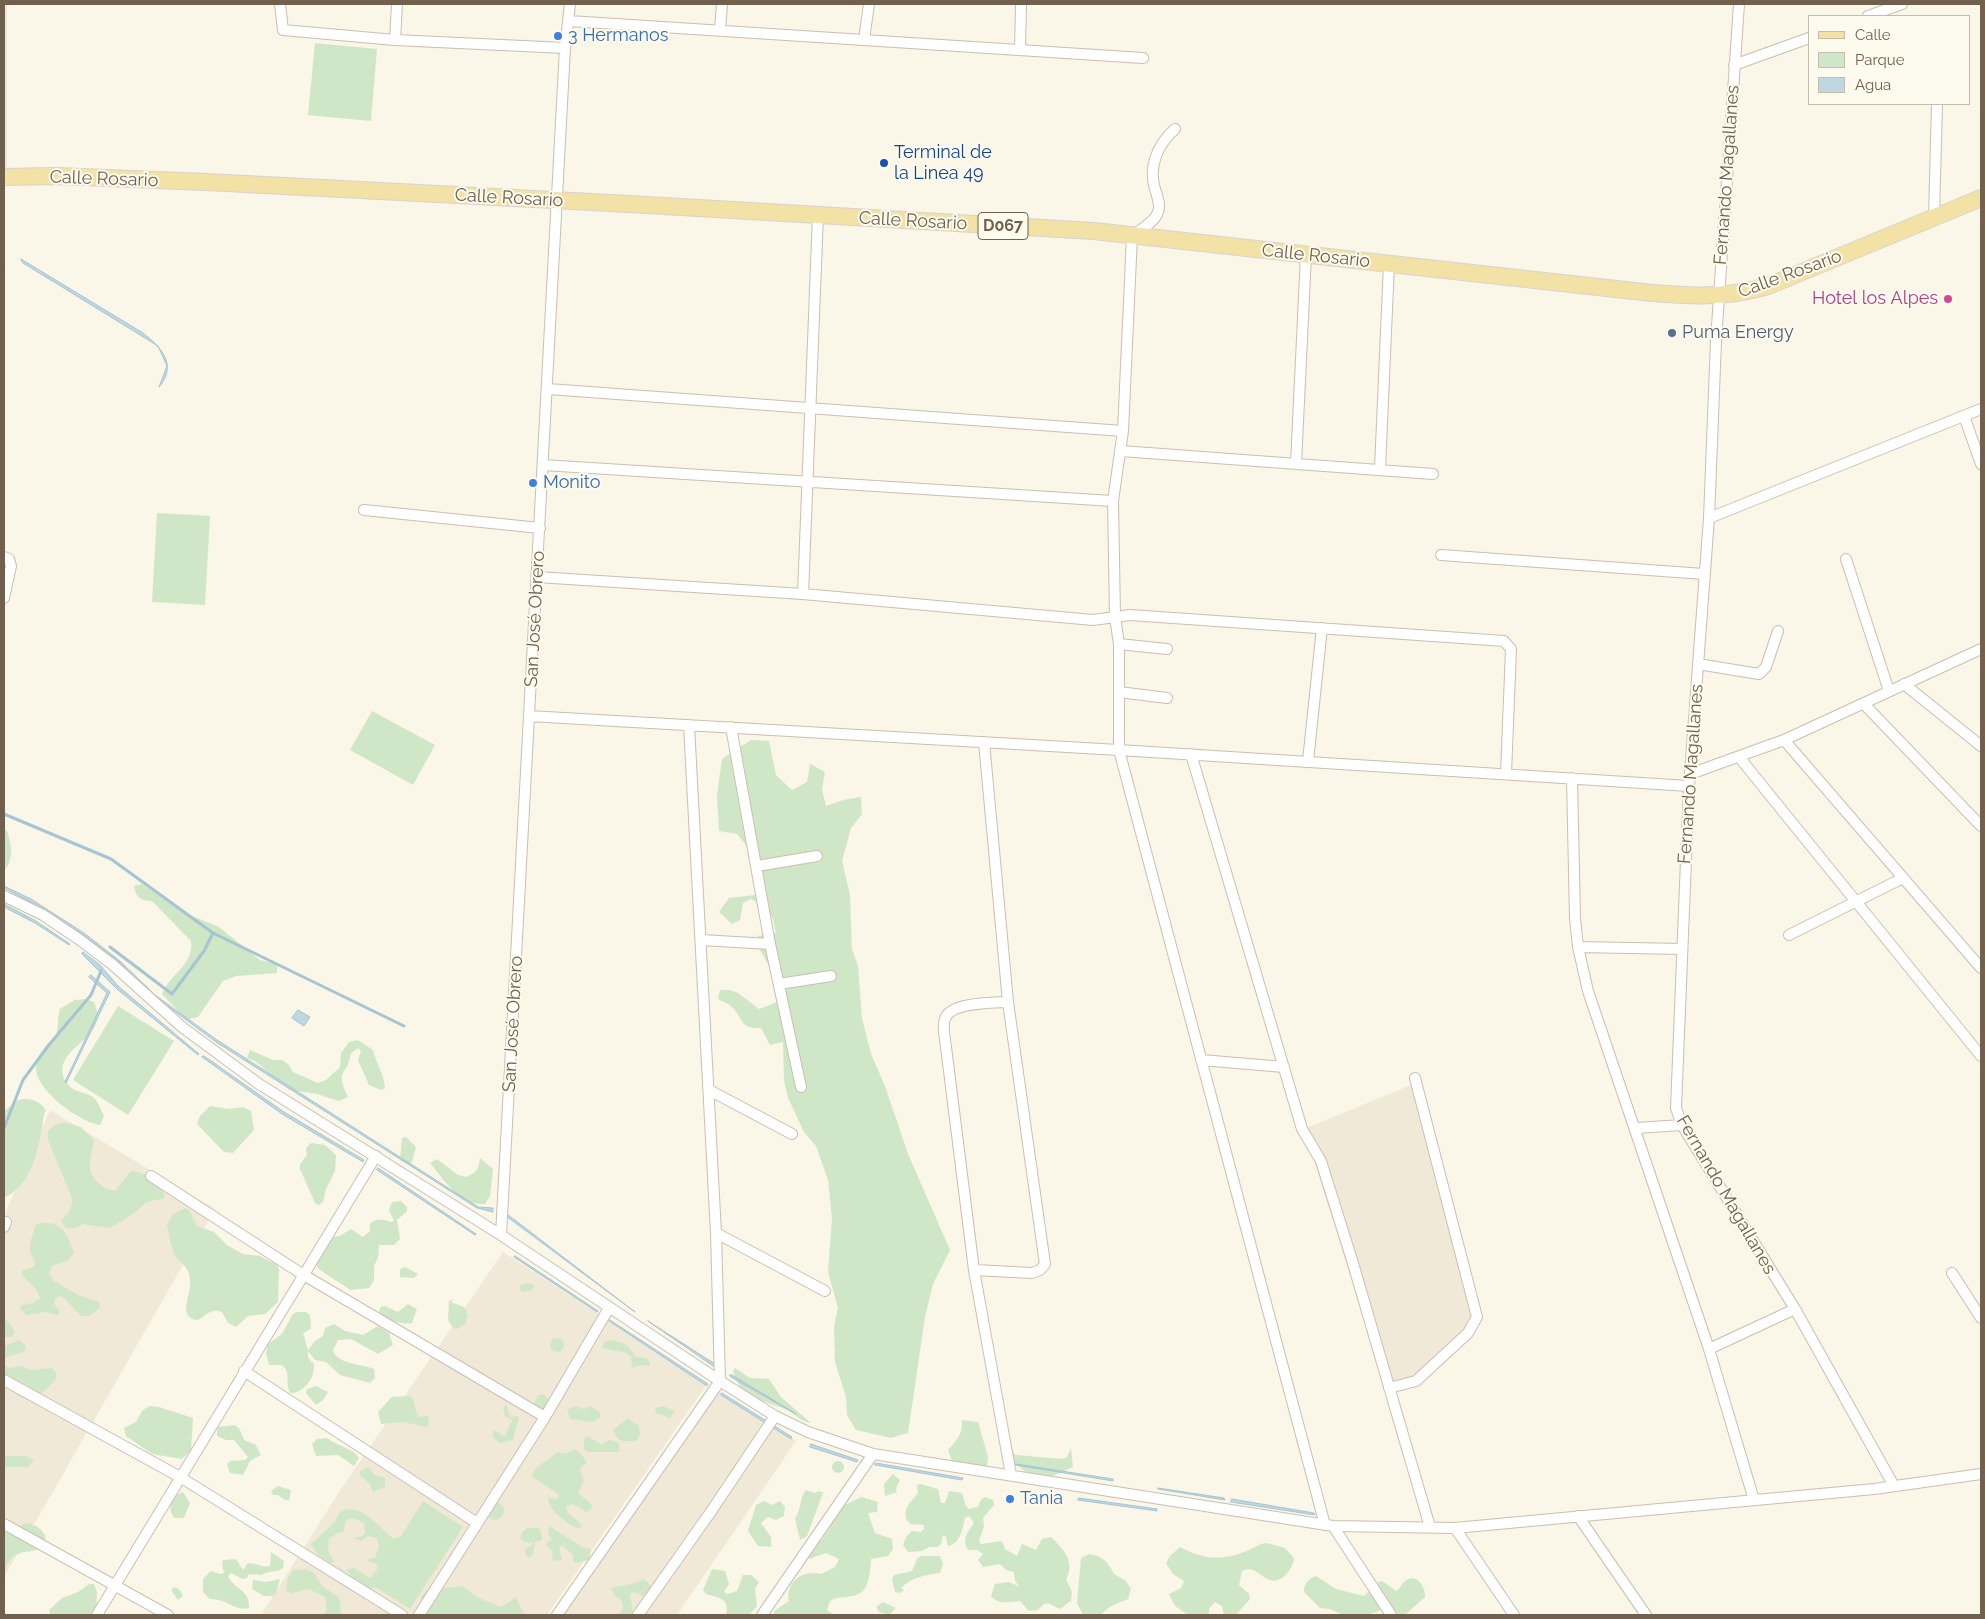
<!DOCTYPE html>
<html>
<head>
<meta charset="utf-8">
<style>
  body { margin:0 }
  #map { position:relative; width:1985px; height:1619px; overflow:hidden; background:#faf6e8; font-family:Raleway,sans-serif }
  canvas { display:block }
  .frame { position:absolute; inset:0; border:5px solid #72604e; pointer-events:none }
  .legend { position:absolute; left:1808px; top:15px; width:162px; height:90px; box-sizing:border-box; background:#fdfaee; border:1px solid #c5bcae; margin:0; padding:6px 9px; list-style:none; font-size:15px; color:#72604e }
  .legend li { display:flex; align-items:center; gap:10px; height:25px }
  .legend b { width:25px; border:1px solid #c5bcae }
</style>
</head>
<body>
<div id="map">
<canvas width="1985" height="1619"></canvas>
<div class="frame"></div>
<ul class="legend">
<li><b style="height:6px;background:#f3e2a6"></b>Calle</li>
<li><b style="height:14px;background:#cfe7c7"></b>Parque</li>
<li><b style="height:14px;background:#bed7e2"></b>Agua</li>
</ul>
</div>
<script>
const g = document.querySelector('canvas').getContext('2d');
g.lineJoin = 'round';
function fillPath(path, color) { g.fillStyle = color; g.fill(path, 'evenodd'); }
function strokePath(path, color, width, dash) { g.strokeStyle = color; g.lineWidth = width; g.lineCap = dash ? 'butt' : 'round'; g.setLineDash(dash || []); g.stroke(path); }
function write(font, color, halo, rows, align = 'center') {
  g.font = font + ' Raleway,sans-serif'; g.lineWidth = 4; g.setLineDash([]); g.textBaseline = 'middle'; g.strokeStyle = halo; g.fillStyle = color; for (const [text, x, y, turn = 0] of rows) {
    g.save(); g.translate(x, y); g.rotate((+turn || 0) * Math.PI / 180); g.textAlign = isNaN(turn) ? turn : align; if (halo) g.strokeText(text, 0, 0); g.fillText(text, 0, 0); g.restore();
  }
}
fillPath(new Path2D(`
  M4,4H7V170L4,178Z
  M1411,1085L1480,1316L1419,1383L1387,1394L1304,1129Z
  M50,1110L215,1209L4,1577V1216Z
  M503,1252L707,1384L547,1615H261L341,1489Z
  M716,1390L796,1441L677,1615H561Z`), '#f1e9d7');
fillPath(new Path2D(`
  M315,43L377,49L371,121L308,115Z
  M157,513L210,516L205,605L152,602Z
  M372,711L435,745L413,785L350,750Z
  M751,740L769,741L776,775L792,790L807,782L810,764L825,772L822,789L826,806L843,800L861,797L862,814L851,828L842,861L850,895L852,949L858,966L862,1018L871,1054L885,1086L908,1154L950,1250L933,1284L925,1317L908,1433L891,1438L856,1430L847,1415L846,1397L835,1362L834,1326L838,1308L828,1272L832,1218L828,1180L816,1146L804,1132L788,1098L784,1081L783,1042L770,1045L761,1028C739,1029 744,1019 732,1007C729,1004 722,1001 718,999L720,990H730L738,993L759,1009L775,1003L780,995L771,969L757,945L758,936L776,933C772,911 770,910 751,899L743,903L740,920L732,924L719,912L729,898L755,895L762,889L757,859L737,834L719,831L717,795L722,759Z
  M4,829L7,831C12,846 14,859 4,871Z
  M142,884L185,913L219,927L260,960L277,964V973L236,976L223,981L198,1017L189,1019L181,1014L162,994C170,973 194,966 191,941L152,901C140,901 136,897 134,886Z
  M85,999L94,1002C112,1042 47,1047 66,1082C73,1094 88,1091 95,1099C99,1103 101,1111 104,1116L100,1125C80,1122 36,1091 36,1068C36,1054 51,1047 56,1036C59,1027 57,1018 60,1009L75,1000Z
  M118,1006L174,1041L128,1115L73,1080Z
  M358,1040L373,1050C376,1063 384,1074 385,1088L381,1090L369,1085L358,1060L361,1051L358,1048L351,1053C347,1078 334,1068 348,1097L339,1101L317,1094L290,1090L255,1061L247,1058L250,1050L273,1060H282L289,1065L293,1072L318,1083L326,1080L340,1067L341,1053L349,1042Z
  M22,1099C34,1099 39,1101 46,1110C42,1118 43,1124 41,1133C36,1158 29,1186 4,1198V1112L14,1102Z
  M210,1106L229,1109L243,1107L251,1111L254,1130L233,1153L224,1152L197,1124L200,1116Z
  M64,1122L81,1127L94,1140C93,1148 90,1156 90,1164C89,1178 103,1189 115,1191L131,1171C149,1174 161,1179 165,1198L147,1202L133,1214L110,1228L83,1224L76,1228H66L61,1220C69,1214 72,1209 72,1198L48,1140V1131L55,1125Z
  M406,1137L416,1147L412,1162L408,1164L400,1160L402,1138Z
  M311,1143L325,1145L336,1155L335,1171L326,1189L323,1202L319,1205L315,1203L300,1169V1164L307,1155L306,1148Z
  M480,1158L493,1169L490,1196L485,1204C460,1206 445,1181 430,1163L437,1159L458,1175L466,1177C476,1173 479,1169 480,1158Z
  M401,1201L407,1207V1211L397,1220L400,1239L394,1245H379L378,1258L374,1266V1280L369,1288L350,1290C339,1281 328,1277 317,1267V1259L331,1237L340,1236L351,1229L363,1237L370,1231V1223C378,1218 383,1219 390,1222L394,1221L389,1210L392,1202Z
  M185,1208L189,1210L197,1226L214,1232L227,1245L243,1254L260,1256L277,1265L279,1269L278,1302L265,1314L248,1316L236,1327L228,1323L222,1312C210,1308 208,1315 198,1320C176,1318 192,1294 190,1281C189,1264 182,1267 175,1255C172,1250 168,1231 167,1225L173,1214Z
  M40,1223C64,1221 66,1234 74,1252L69,1260L52,1266L49,1274L54,1281L78,1295L99,1302L100,1307L90,1316H81L63,1297L59,1296L55,1299L54,1304L60,1312L57,1315L45,1312L27,1315L21,1310L20,1306L33,1303L40,1298L37,1290L22,1275V1271L35,1266C36,1259 31,1257 30,1250C29,1243 34,1232 36,1225Z
  M405,1267L418,1274L414,1278L400,1277V1269Z
  M530,1283L535,1286L530,1291L521,1292L520,1285Z
  M454,1299L451,1302L464,1307L468,1315L465,1324L457,1329L453,1328L448,1320L449,1301Z
  M408,1304L417,1309L412,1323C403,1325 382,1320 379,1311L381,1307L385,1306L398,1312Z
  M297,1312H306L310,1315L311,1329L303,1333L308,1350L315,1341L323,1336L325,1328L334,1324L345,1331L363,1335L378,1326L389,1333L393,1345L378,1354L351,1339L338,1340L333,1350C337,1365 363,1364 374,1369L375,1378L370,1383L340,1375L326,1362L315,1360L308,1351V1357L312,1363L313,1361C318,1373 305,1394 290,1393C284,1381 292,1374 282,1365H269L266,1353L268,1344L282,1334L293,1314Z
  M4,1318L11,1325L15,1333L12,1337H4Z
  M550 1345a7 7 0 1 1 14 0a7 7 0 1 1-14 0Z
  M19,1340L26,1346C23,1358 10,1351 4,1360V1346Z
  M613,1340L627,1345L636,1357L646,1358L650,1362V1366L641,1365L632,1368L631,1356L623,1352L602,1348L604,1342Z
  M4,1365L9,1368L22,1366L30,1370L52,1368L57,1375C54,1386 40,1392 33,1402L17,1396L16,1391L4,1380Z
  M735,1368L750,1378L769,1379L781,1397L811,1423C801,1422 795,1414 787,1410C763,1399 741,1401 733,1371Z
  M316,1386L328,1392L323,1400L316,1405L306,1393L307,1389Z
  M539,1395H544L550,1400L541,1415L533,1404Z
  M410,1396C416,1402 414,1411 419,1417L428,1416L429,1424L426,1427L403,1422L381,1424L378,1412L392,1397Z
  M506,1404L510,1417L519,1416L513,1440L500,1443L493,1438V1430L505,1436L512,1420L505,1416L503,1408Z
  M149,1406L159,1407L193,1418L191,1450L182,1459L152,1454L126,1436L124,1428L136,1422L142,1411Z
  M575,1406L585,1409L589,1406L600,1412V1418L592,1422L570,1419L567,1410Z
  M664,1406L675,1412L670,1418L656,1413L655,1408Z
  M628,1418L639,1426L640,1435L636,1441C623,1441 619,1444 613,1430Z
  M962,1420L978,1422L988,1457L987,1466L954,1467L948,1450C957,1440 963,1434 962,1420Z
  M235,1425L239,1428L244,1440L256,1445L261,1455L250,1461L243,1475L230,1473L227,1464L230,1461L245,1460L248,1457L234,1440H226L217,1436V1427Z
  M587,1436L602,1445L609,1440L617,1442L620,1447L619,1452H587L584,1449V1440Z
  M327,1438C337,1446 351,1447 359,1458L354,1466L338,1455L316,1456L312,1444L317,1439Z
  M1009,1444L1015,1455L1063,1459L1067,1457L1071,1448L1073,1467L1048,1478L1026,1472L1008,1458Z
  M574,1449L581,1454L587,1463L582,1466L580,1470L584,1481L578,1493L591,1504L592,1508L587,1512L573,1504L566,1507L568,1513L581,1524L582,1527L579,1529C568,1525 548,1510 548,1498L556,1499L559,1496L558,1494L531,1476L536,1468L558,1452L566,1454Z
  M4,1456H26L34,1460L28,1467H4Z
  M832 1467a6 6 0 1 1 12 0a6 6 0 1 1-12 0Z
  M369,1467L374,1475L385,1478V1487L373,1492L370,1484L360,1475V1471Z
  M893,1474L900,1480L896,1488L897,1492L885,1496L884,1484Z
  M921,1484L938,1489L941,1503H945L949,1491L962,1493L966,1506L969,1509L978,1507L981,1500L985,1497L993,1500L994,1505L983,1518L984,1527L979,1540L981,1544L1002,1541L1005,1549L1017,1556L1022,1544L1036,1550L1042,1539L1051,1537C1063,1549 1076,1562 1066,1579L1072,1592L1071,1601L1060,1609L1048,1603L1044,1604L1038,1610L1029,1611L1020,1601C1009,1602 998,1605 991,1596L995,1584L1009,1582L1020,1587L1015,1581L1014,1572L1006,1570L1000,1564L983,1567L978,1560L983,1554L977,1550H968C961,1539 968,1532 974,1523L969,1516L965,1518C962,1529 961,1543 948,1546L946,1537L943,1535L941,1544L938,1547H929L922,1551L908,1552L903,1545L906,1537L912,1531L921,1532L924,1529V1525L910,1524C899,1512 910,1503 918,1493L917,1485Z
  M278,1486L291,1490L289,1500H285L278,1495H273L271,1491Z
  M806,1490L815,1493L819,1491L825,1493H823L807,1536L800,1540L795,1518C802,1509 799,1498 806,1490Z
  M183,1492L190,1503L184,1518H174C169,1511 170,1504 174,1496Z
  M861,1497L878,1502L877,1512L868,1513L875,1533L892,1539L893,1549L888,1556L871,1559C870,1572 870,1593 853,1596C844,1598 838,1596 830,1601L827,1610L834,1615H774V1611L789,1601C785,1582 803,1569 821,1574L835,1567L839,1559L826,1553L809,1559L808,1550L813,1543L822,1540L831,1526V1518L845,1505Z
  M423,1501L463,1527L410,1609L377,1588L360,1587L346,1570L354,1568L370,1578L378,1568L377,1564L365,1560L375,1558L379,1546L377,1538L368,1536L361,1541L353,1538L362,1536L365,1533L364,1524C358,1519 355,1518 348,1519L345,1522L344,1531L336,1534L329,1539L328,1549L334,1562L330,1563L318,1555L311,1544L334,1523L340,1512C359,1500 381,1529 394,1539L401,1536Z
  M764,1501L772,1505L780,1501L785,1507L784,1516L776,1520L768,1517L761,1523L771,1537V1547L758,1546L748,1531L756,1505Z
  M486 1511a9 9 0 1 1 18 0a9 9 0 1 1-18 0Z
  M27,1523C37,1524 53,1536 42,1547C35,1553 24,1550 16,1555C10,1558 7,1565 4,1570V1532Z
  M549,1526L582,1547L591,1549L589,1560L574,1563L573,1555L562,1545L559,1548L562,1560L551,1561L553,1552L545,1544L552,1540L548,1532Z
  M527,1528H539L542,1536V1540L535,1542L533,1554L530,1558L526,1556L525,1549L531,1546L533,1542L526,1543L520,1538L523,1531Z
  M1267,1543L1285,1548L1294,1558C1293,1568 1283,1584 1270,1580C1260,1577 1254,1565 1242,1571L1239,1585L1249,1594L1250,1599L1236,1615H1224L1222,1606L1215,1602L1209,1609V1615H1188L1175,1606L1169,1594L1181,1588L1184,1581L1173,1574L1166,1563L1170,1556L1180,1547C1204,1560 1224,1561 1249,1550C1256,1547 1259,1544 1267,1543Z
  M271,1552L284,1561L283,1568C277,1573 268,1570 262,1575L249,1574L247,1578L243,1579L231,1573L228,1576C233,1589 251,1590 249,1608C235,1612 226,1598 210,1599L203,1592V1579L211,1571L220,1574L224,1573L222,1565L223,1560L236,1559L243,1570L248,1563C255,1563 263,1568 270,1566Z
  M1089,1554C1104,1557 1107,1561 1114,1574L1126,1581L1131,1589L1128,1599L1111,1606L1100,1615H1083L1077,1603L1081,1558Z
  M921,1556H940L943,1564L940,1573C925,1575 912,1577 901,1588L904,1590L900,1593L895,1592L892,1579L894,1575L912,1571L917,1559Z
  M307,1569L315,1574L322,1586L337,1596L340,1600L341,1615H323L327,1610L325,1597L309,1589L291,1593L286,1591L288,1577L293,1570Z
  M712,1569L725,1571L729,1584L724,1592L727,1594L737,1591L743,1575H751L759,1582L755,1589L757,1606L749,1615H726C730,1598 719,1598 706,1594L703,1590Z
  M1316,1576L1336,1589L1364,1596L1380,1581L1384,1582L1396,1591C1401,1588 1402,1582 1408,1579C1418,1575 1426,1588 1425,1597L1405,1615L1381,1610L1368,1615H1343L1330,1609L1320,1608L1304,1592C1303,1585 1309,1578 1316,1576Z
  M280,1579L276,1593L273,1596H264L252,1589L253,1580L266,1582Z
  M644,1579L652,1587L647,1594L642,1596L634,1592L630,1594L633,1612L629,1615H617L623,1609L622,1601L615,1596L611,1588L636,1583Z
  M89,1584H94L97,1592L96,1615L50,1614L49,1610L62,1598L78,1592Z
  M463,1586L477,1597L501,1607L516,1597L524,1614L423,1615L421,1597L427,1590Z
  M174,1587L179,1589L183,1596L178,1600L171,1590Z
  M883,1602L896,1608L889,1615L879,1612L876,1607Z`), '#cfe7c7');
const water = new Path2D(`
  M21,259L143,333C161,347 178,365 159,387L167,366L158,346L23,263Z
  M4,886L31,899L84,933L120,961L155,995L217,1040L478,1207L493,1208V1212L477,1208L216,1042L154,996L119,962L82,934L42,908L4,888Z
  M4,904L36,921L70,944L69,945L35,923L4,907Z
  M83,952L100,965L118,986L199,1054L198,1055L117,989L82,954Z
  M91,975L110,992L66,1083L65,1082L107,993L89,977Z
  M298,1010L310,1017L304,1026L292,1018Z
  M204,1056L284,1112L364,1160L363,1162L282,1114L202,1057Z
  M378,1168L476,1234L475,1235L377,1170Z
  M507,1214L635,1312L506,1216Z
  M515,1256L598,1311L597,1312L514,1257Z
  M610,1320L708,1384L707,1386L609,1321Z
  M648,1321L715,1364L714,1367L713,1366Z
  M730,1375H732L796,1414L731,1377Z
  M722,1393L792,1437L791,1439L721,1395Z
  M811,1444L858,1460L857,1462L810,1447Z
  M876,1463L963,1478L962,1480L875,1465Z
  M1016,1464L1113,1479V1481L1016,1465Z
  M1158,1488L1224,1498L1225,1500L1158,1489Z
  M1079,1498L1157,1509V1511L1078,1500Z
  M1232,1499L1314,1513L1315,1515L1231,1502Z`);
fillPath(water, '#bed7e2');
strokePath(water, '#a5c5d3', 1);
strokePath(new Path2D(`
  M4,814L111,859L213,933L404,1026
  M110,947L172,994L204,951L213,933
  M4,1128L23,1080L48,1046L91,995L101,971`), '#a5c5d3', 3);
const street = new Path2D(`
  M280,4L283,30L395,40L565,48
  M1739,4L1716,341L1709,518L1689,786L1676,1108L1682,1125L1795,1309L1894,1486
  M1868,16L1902,4
  M569,21L1143,58
  M720,30L722,4
  M395,40L397,4
  M864,40L869,4
  M1020,50L1021,4
  M1734,65L1809,38
  M1175,129C1158,144 1148,166 1155,189C1157,196 1161,205 1158,212C1155,222 1140,230 1132,236L1123,431L1113,501L1115,617L1119,644V750L1325,1525
  M1934,217L1937,104
  M548,389L1123,431
  M1964,416L1981,464
  M1121,451L1433,474
  M1296,464L1306,255
  M543,465L1113,501
  M1380,469L1389,264
  M364,510L540,528
  M1709,518L1981,409
  M1441,555L1704,574
  M4,557L9,559L11,566L4,598
  M1846,559L1889,691
  M537,577L803,594L1093,620L1130,615L1504,641L1511,649L1506,774
  M803,594L818,215
  M1119,644L1167,649
  M1698,664L1759,674L1766,667L1778,631
  M1904,684L1981,746
  M1119,692L1167,698
  M1864,704L1981,826
  M529,716L1119,750L1689,786
  M731,727L770,944L801,1087
  M1784,740L1981,968
  M1191,754L1302,1129L1321,1161L1352,1260L1430,1527
  M1739,757L1981,1056
  M1308,761L1322,628
  M1690,774L1784,740L1981,649
  M1572,778L1575,918L1578,947L1588,991L1709,1349L1754,1500
  M757,866L817,856
  M4,896L43,915L80,940L113,965L182,1027L259,1084L501,1235L720,1381L775,1416L808,1432L873,1454L1333,1526L1455,1528L1874,1489L1981,1474
  M1789,935L1903,878
  M701,940L770,944
  M1578,947L1682,949
  M779,984L831,976
  M1008,1002C993,1003 950,1002 945,1019C942,1026 945,1039 946,1047L974,1270L1011,1475
  M1201,1060L1284,1067
  M709,1090L792,1134
  M1636,1128L1682,1125
  M151,1176L302,1274L545,1417
  M4,1227L6,1222
  M716,1233L825,1291
  M501,1235L565,48L570,4
  M974,1270L1032,1273L1040,1270L1045,1264L1008,1002L984,742
  M1952,1273L1981,1318
  M1709,1349L1795,1309
  M244,1371L477,1523
  M4,1380L180,1477L402,1615
  M1389,1388L1416,1381L1468,1333L1477,1317L1415,1078
  M1578,1516L1646,1615
  M4,1524L168,1615
  M1333,1526L1391,1615
  M1455,1528L1514,1615
  M97,1615L376,1156
  M419,1615L545,1417L609,1308
  M557,1615L720,1381L716,1233L689,725
  M638,1615L712,1510L775,1416
  M762,1615L873,1454`);
const primary = new Path2D(`
  M4,177L57,176L207,182L630,204L1094,231L1643,292C1690,296 1722,299 1768,286L1981,198`);
strokePath(street, '#cbbfaf', 12);
strokePath(primary, '#d8d2cd', 18);
strokePath(street, '#fff', 10);
strokePath(primary, '#f3e2a6', 16);
for (const [x, y, r, color] of [
  [558,36,5,"#3f7fe0"],
  [884,163,5,"#1a4fb4"],
  [1948,299,5,"#d1479c"],
  [1672,333,5,"#5c6f8a"],
  [533,483,5,"#3f7fe0"],
  [1010,1499,5,"#3f7fe0"]
]) { const dot = new Path2D(); dot.arc(x, y, r, 0, 2 * Math.PI); g.fillStyle = color; g.fill(dot); strokePath(dot, '#fdfaee', 2); }
for (const [x, y, w] of [
  [1003,226,50]
]) { const box = new Path2D(); box.roundRect(x - w / 2, y - 13.5, w, 27, 4); g.fillStyle = '#fdfaee'; g.fill(box); strokePath(box, '#72604e', 1); }
write('bold 16px', '#72604e', null, [
  ["D067",1003,226]
]);
write('18px', '#366cbe', '#fdfaee', [
  ["3 Hermanos",568,36],
  ["Monito",543,483],
  ["Tania",1020,1499]
], 'left');
write('18px', '#164399', '#fdfaee', [
  ["Terminal de",894,153],
  ["la Linea 49",894,174]
], 'left');
write('18px', '#72604e', '#fdfaee', [
  ["Fernando Magallanes",1727,175,-86],
  ["Calle Rosario",104,179,2],
  ["Calle Rosario",509,198,3],
  ["Calle Rosario",913,221,3],
  ["Calle Rosario",1316,256,6],
  ["Calle Rosario",1790,274,-20],
  ["San José Obrero",535,619,-87],
  ["Fernando Magallanes",1691,774,-86],
  ["San José Obrero",513,1024,-87],
  ["Fernando Magallanes",1726,1195,60]
]);
write('18px', '#b23c85', '#fdfaee', [
  ["Hotel los Alpes",1938,299]
], 'right');
write('18px', '#4e5e75', '#fdfaee', [
  ["Puma Energy",1682,333]
], 'left');
</script>
</body>
</html>
